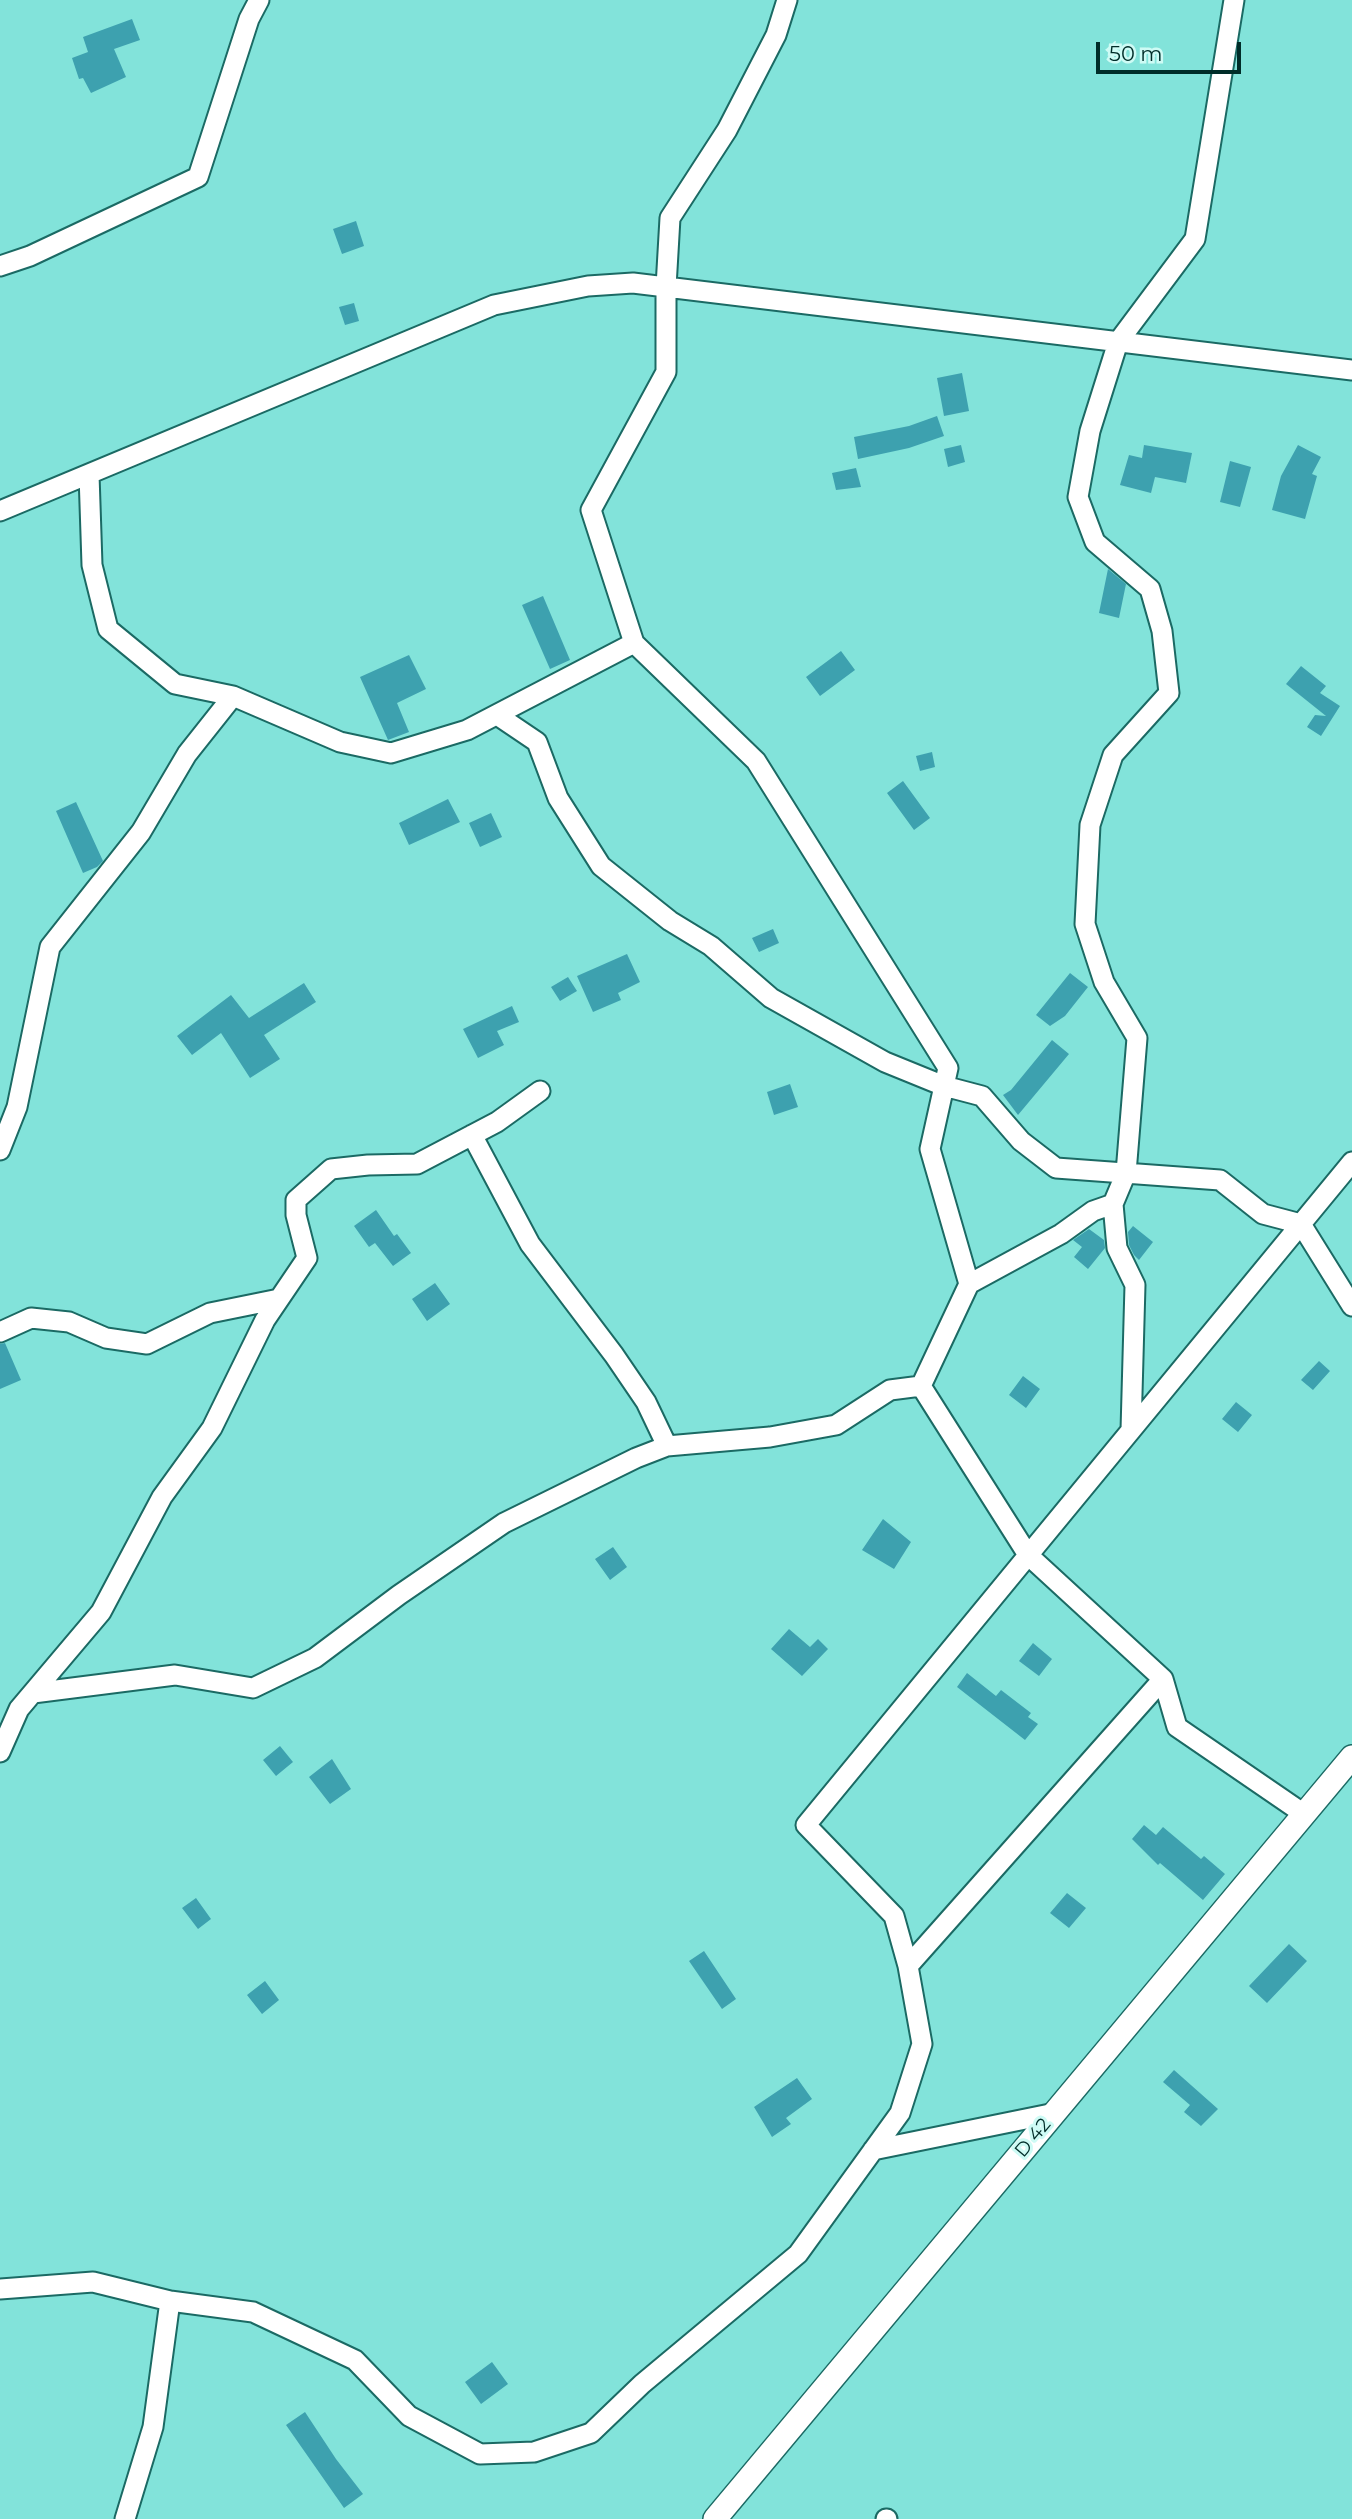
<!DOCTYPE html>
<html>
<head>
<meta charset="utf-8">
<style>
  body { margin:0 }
  #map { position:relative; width:1352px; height:2519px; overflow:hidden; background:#82e3da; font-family:Montserrat,sans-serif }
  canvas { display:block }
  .scale { position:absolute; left:1096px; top:42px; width:145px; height:32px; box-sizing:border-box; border:4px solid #002d29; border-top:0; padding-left:9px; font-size:21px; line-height:24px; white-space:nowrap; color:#002d29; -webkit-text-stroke:5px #cefbf5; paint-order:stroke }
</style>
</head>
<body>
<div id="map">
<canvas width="1352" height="2519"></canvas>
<div class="scale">50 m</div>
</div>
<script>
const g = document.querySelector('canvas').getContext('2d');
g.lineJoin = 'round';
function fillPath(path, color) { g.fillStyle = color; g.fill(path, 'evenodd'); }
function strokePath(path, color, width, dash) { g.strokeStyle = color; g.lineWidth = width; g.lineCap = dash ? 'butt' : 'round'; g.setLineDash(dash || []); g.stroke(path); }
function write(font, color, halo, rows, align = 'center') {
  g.font = font + ' Montserrat,sans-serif'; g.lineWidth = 6; g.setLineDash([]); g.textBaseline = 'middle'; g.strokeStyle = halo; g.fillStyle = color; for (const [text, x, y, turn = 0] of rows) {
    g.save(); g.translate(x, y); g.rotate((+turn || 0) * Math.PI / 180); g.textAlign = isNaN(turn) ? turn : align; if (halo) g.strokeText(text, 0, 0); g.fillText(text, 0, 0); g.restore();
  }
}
fillPath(new Path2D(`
  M132,19L140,40L114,49L126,77L91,93L83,78L79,79L72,58L88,52L83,37Z
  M356,221L364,246L342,254L333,229Z
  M354,303L359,321L345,325L339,307Z
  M962,373L969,411L944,416L937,378Z
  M937,416L944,436L909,448L858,459L854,437L909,426Z
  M961,445L965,462L948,467L944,449Z
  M1144,445L1192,453L1186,483L1155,477L1151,493L1120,485L1129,455L1142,458Z
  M1298,445L1321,457L1312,474L1317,476L1305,519L1272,510L1281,476Z
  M1230,461L1251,467L1240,507L1220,502Z
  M856,468L861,487L836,490L832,473Z
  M1108,569L1126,584L1119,618L1099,613Z
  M543,596L570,660L550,669L522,605Z
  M841,651L855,670L820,696L806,677Z
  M409,655L426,689L397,703L409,732L388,740L360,677Z
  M1301,666L1326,686L1320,693L1340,706L1321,736L1307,727L1315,715L1326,716L1286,684Z
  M932,752L935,767L920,771L916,756Z
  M903,781L930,818L914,830L887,793Z
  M448,799L460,822L409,845L399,823Z
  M76,802L103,861L97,867L83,873L56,811Z
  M491,813L502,837L480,847L469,823Z
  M773,929L779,943L759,952L752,938Z
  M627,954L640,982L618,993L621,1000L593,1012L577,976Z
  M1070,973L1088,987L1065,1016L1050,1026L1036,1015Z
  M568,977L577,991L560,1001L551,987Z
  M304,983L316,1002L264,1035L280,1059L250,1078L221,1033L192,1055L177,1036L231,995L249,1018Z
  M512,1006L519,1022L497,1031L504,1045L478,1058L463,1029Z
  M1052,1040L1069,1054L1018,1115L1003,1095L1011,1090Z
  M790,1084L798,1107L774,1115L767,1092Z
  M376,1210L394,1236L397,1234L411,1253L393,1266L375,1243L369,1247L354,1226Z
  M1133,1226L1153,1242L1139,1260L1134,1255L1129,1245L1128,1232Z
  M1089,1229L1104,1240L1105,1248L1088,1269L1074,1257L1082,1247L1073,1240Z
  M435,1283L450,1304L427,1321L412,1299Z
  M5,1343L21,1380L0,1389V1344Z
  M1319,1361L1330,1371L1313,1390L1301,1380Z
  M1023,1376L1040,1389L1026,1408L1009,1395Z
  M1236,1402L1252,1415L1238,1432L1222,1419Z
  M883,1519L911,1542L894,1569L862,1550Z
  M613,1547L627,1567L610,1580L595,1559Z
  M789,1629L810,1647L818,1639L828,1649L802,1676L771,1649Z
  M1033,1643L1052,1659L1039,1676L1019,1661Z
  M967,1673L996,1696L1001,1690L1031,1713L1028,1717L1038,1724L1025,1740L957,1687Z
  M280,1746L293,1762L276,1776L263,1760Z
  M332,1759L351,1789L330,1804L309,1777Z
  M1144,1825L1156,1835L1163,1827L1201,1859L1204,1856L1225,1874L1203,1900L1160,1863L1158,1865L1132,1839Z
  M1067,1893L1086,1908L1069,1928L1050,1913Z
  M196,1898L211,1919L198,1929L182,1908Z
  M1289,1944L1307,1961L1267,2003L1249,1986Z
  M704,1951L736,1999L722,2009L689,1961Z
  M265,1981L279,2000L262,2014L247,1995Z
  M1174,2070L1218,2109L1201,2126L1184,2112L1190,2105L1163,2082Z
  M797,2078L812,2099L786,2118L791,2124L772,2137L754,2107Z
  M492,2362L508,2384L481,2404L465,2382Z
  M305,2412L336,2459L363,2494L344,2508L286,2425Z`), '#3da1af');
const minor = new Path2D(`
  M787,0L776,35L727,130L670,218L666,287V372L591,510L634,643L756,761L948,1068L930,1149L969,1284L921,1386L1028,1555L1163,1679L1177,1727L1304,1814
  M0,266L30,256L198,177L249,19L259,0
  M89,474L92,565L108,629L175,684L233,696L340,742L391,753L467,730L634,643
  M0,511L494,305L588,286L633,283L1352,370
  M497,715L537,742L558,798L601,866L670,921L711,946L771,998L885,1062L944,1086L982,1096L1021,1141L1056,1168L1220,1180L1263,1214L1301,1224L1352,1306
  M472,1135L530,1244L614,1355L646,1402L667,1446
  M0,1150L17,1107L50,947L141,832L187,754L233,696
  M969,1284L1061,1234L1093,1211L1113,1204
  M0,1332L31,1318L69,1322L106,1338L147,1344L210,1313L279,1299
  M1131,1430L1135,1285L1117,1248L1113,1204L1126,1173L1137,1038L1104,982L1085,924L1090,825L1113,755L1169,693L1162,631L1150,589L1095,542L1078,497L1090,431L1118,342L1195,239L1234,0
  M33,1693L175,1675L253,1688L315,1658L399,1595L504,1523L636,1458L667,1446L770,1437L836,1425L890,1390L921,1386
  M0,1752L19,1709L101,1612L162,1497L212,1428L265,1320L307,1258L296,1215V1200L331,1169L368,1165L417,1164L497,1122L540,1091
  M908,1966L1163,1679
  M873,2150L1055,2113
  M0,2289L93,2282L170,2301L253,2312L355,2360L409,2416L480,2454L534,2452L591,2433L642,2384L798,2254L900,2113L922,2044L908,1966L894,1916L806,1825L1352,1162
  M125,2519L153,2427L170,2301
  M886,2519H887`);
const tertiary = new Path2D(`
  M715,2519L1352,1757`);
strokePath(minor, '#1b6a64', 23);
strokePath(tertiary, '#1b6a64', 26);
strokePath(minor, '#fff', 19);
strokePath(tertiary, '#fff', 23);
write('19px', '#002d29', '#cefbf5', [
  ["D 42",1033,2138,-50]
]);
</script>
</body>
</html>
